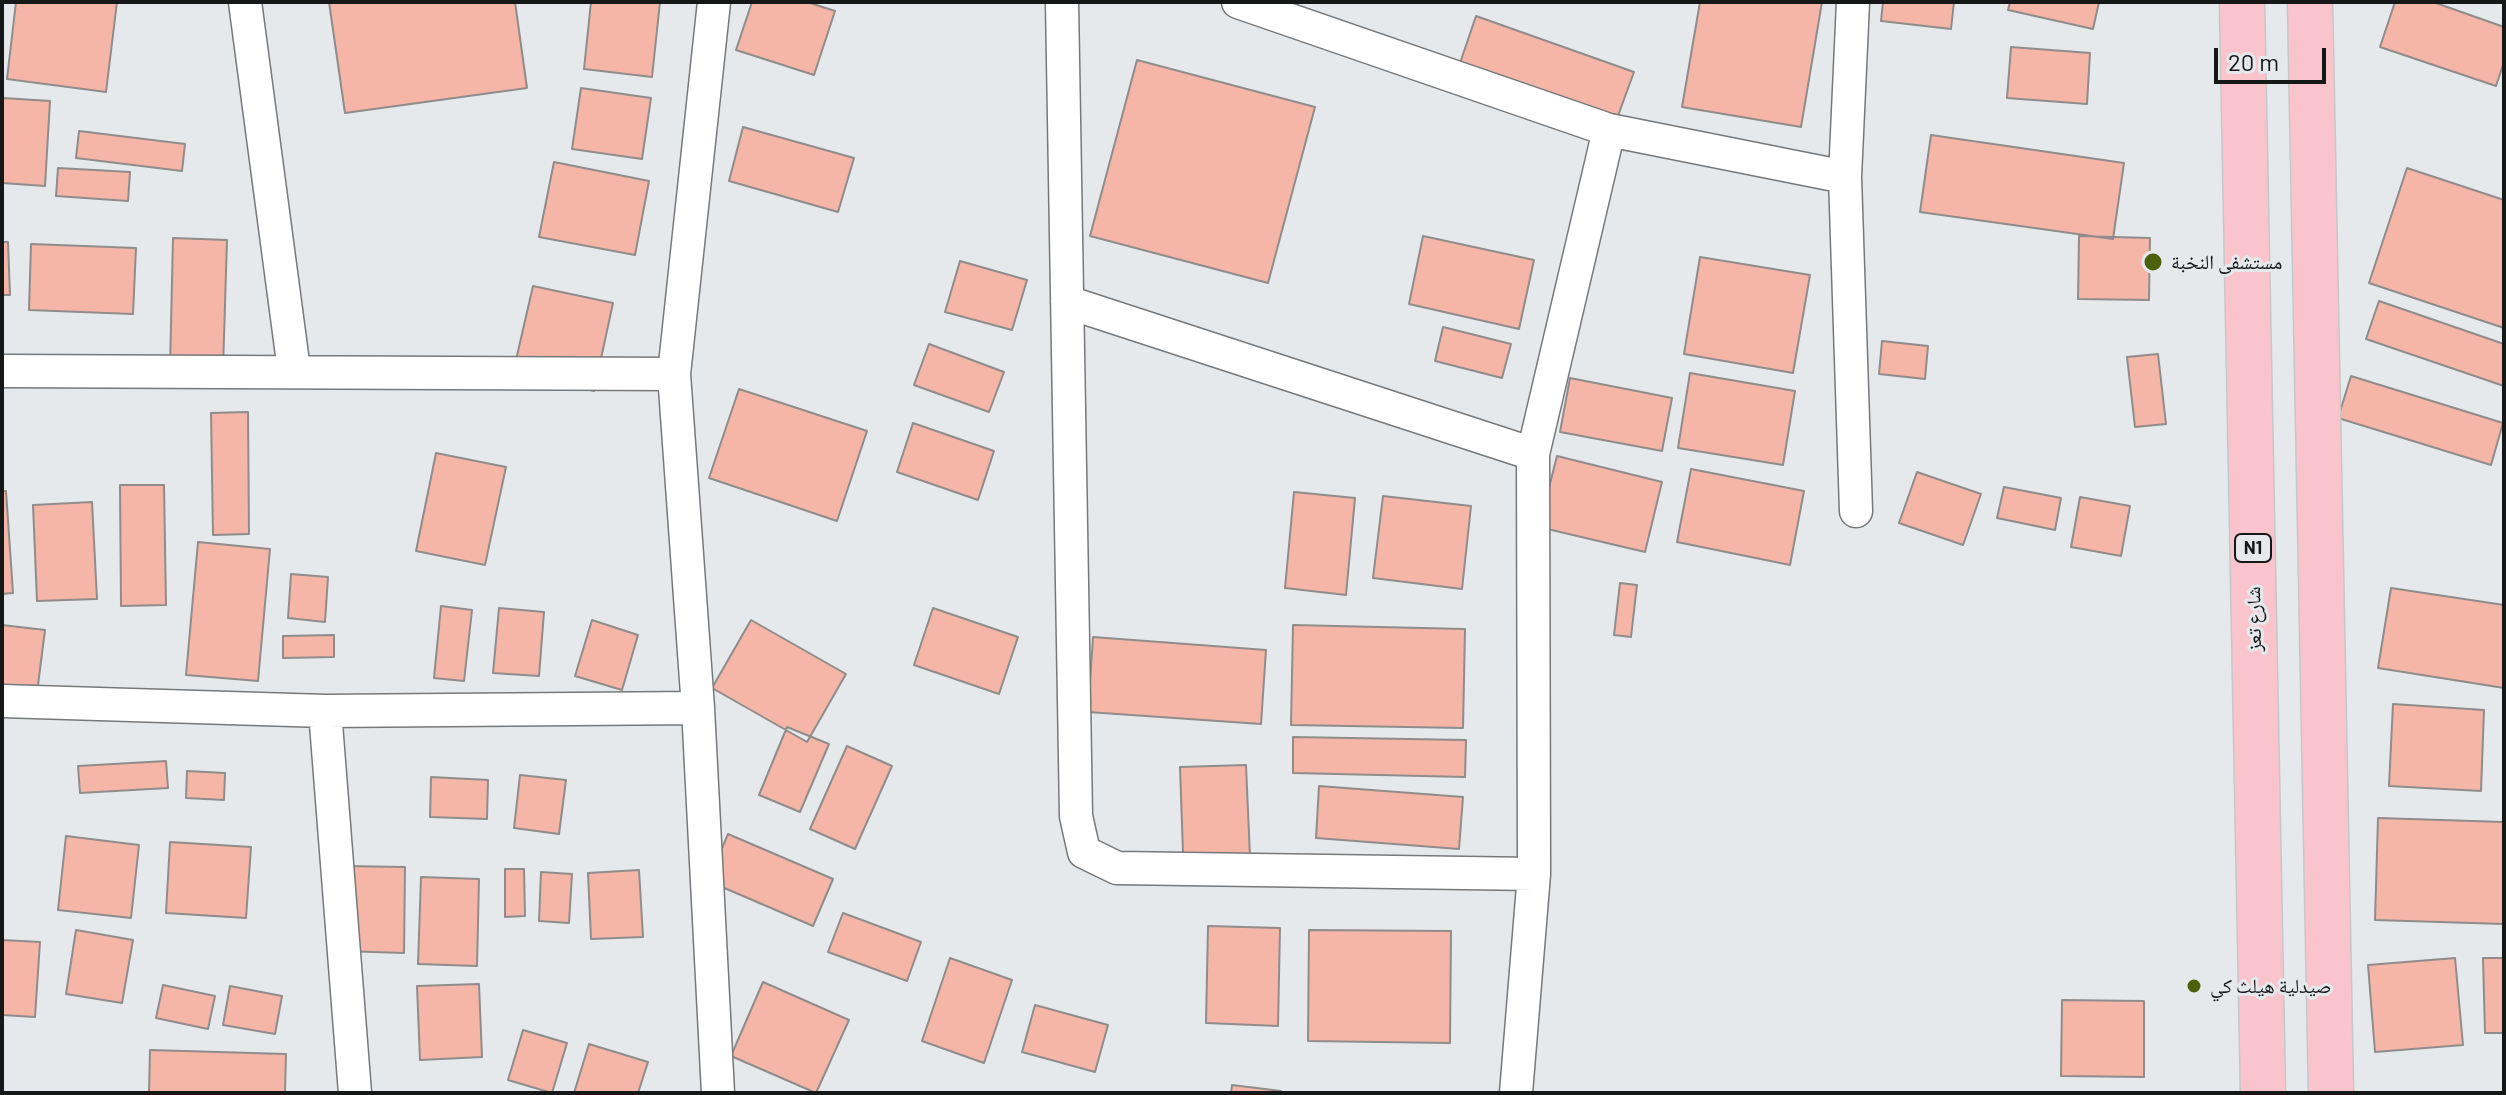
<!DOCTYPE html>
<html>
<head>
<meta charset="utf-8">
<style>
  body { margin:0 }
  #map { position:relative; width:2506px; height:1095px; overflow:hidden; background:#e6e9eb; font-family:Barlow,sans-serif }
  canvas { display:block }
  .frame { position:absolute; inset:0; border:4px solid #161717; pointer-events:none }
  .scale { position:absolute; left:2214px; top:48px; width:112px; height:36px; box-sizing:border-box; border:4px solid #161717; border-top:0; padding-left:10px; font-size:24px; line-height:28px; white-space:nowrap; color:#161717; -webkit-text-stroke:6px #e6e9eb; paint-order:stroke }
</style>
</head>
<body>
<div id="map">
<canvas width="2506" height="1095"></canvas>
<div class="frame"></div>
<div class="scale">20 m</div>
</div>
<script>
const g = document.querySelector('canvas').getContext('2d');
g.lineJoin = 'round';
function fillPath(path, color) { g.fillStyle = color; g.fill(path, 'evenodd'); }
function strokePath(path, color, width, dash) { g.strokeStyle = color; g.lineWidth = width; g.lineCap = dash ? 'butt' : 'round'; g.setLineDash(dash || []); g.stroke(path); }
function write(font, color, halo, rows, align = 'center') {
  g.font = font + ' Barlow,"Noto Naskh Arabic",sans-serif'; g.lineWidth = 6; g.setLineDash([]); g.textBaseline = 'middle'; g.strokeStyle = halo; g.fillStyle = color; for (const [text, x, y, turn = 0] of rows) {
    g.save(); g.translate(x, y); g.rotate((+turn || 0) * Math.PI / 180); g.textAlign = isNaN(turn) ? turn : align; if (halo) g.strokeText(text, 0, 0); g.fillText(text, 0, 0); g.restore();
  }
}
const building = new Path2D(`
  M16,2H117L106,92L7,79Z
  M329,2H515L527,88L345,113Z
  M591,2H660L652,77L584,69Z
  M752,2H807L835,11L814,75L736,50Z
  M1700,2H1822L1801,127L1682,107Z
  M1883,2H1954L1951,29L1881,21Z
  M2010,2H2099L2093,29L2008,10Z
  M2395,2H2433L2504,27V62L2496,86L2380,47Z
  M1476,16L1634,72L1615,124L1458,69Z
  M2011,47L2090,53L2087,104L2007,98Z
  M1137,60L1315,107L1268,283L1090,236Z
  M581,88L651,98L642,159L572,149Z
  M3,98L50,101L45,186L2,183Z
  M743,127L854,158L838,212L729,181Z
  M79,131L185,144L182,171L76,158Z
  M1931,135L2124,163L2113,239L1920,212Z
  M554,162L649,181L635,255L539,237Z
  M58,168L130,172L128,201L56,196Z
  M2407,168L2504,200V328L2369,283Z
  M1423,236L1534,260L1519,329L1409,304Z
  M2079,236L2150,238L2149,300L2078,299Z
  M173,238L227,240L223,370L170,368Z
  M2,242H8L10,295H2Z
  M31,244L136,248L133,314L29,310Z
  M1700,257L1810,275L1793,373L1684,354Z
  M960,261L1027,280L1012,330L945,312Z
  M533,286L613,303L594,391L513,373Z
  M2379,301L2504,344V386L2366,339Z
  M1443,327L1511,344L1502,378L1435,361Z
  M1882,341L1928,346L1925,379L1879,374Z
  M929,344L1004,372L989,412L914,385Z
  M2158,354L2166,424L2135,427L2127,357Z
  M1690,373L1795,391L1783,465L1678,448Z
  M2351,376L2503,423L2491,465L2338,418Z
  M1570,378L1672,398L1662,451L1560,432Z
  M739,389L867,431L837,521L709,478Z
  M248,412L249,534L213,535L211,413Z
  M913,423L994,451L978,500L897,472Z
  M436,453L506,467L485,565L416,551Z
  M1557,456L1662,482L1645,552L1539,527Z
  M1691,469L1804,491L1790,565L1677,542Z
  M1917,472L1981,494L1963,545L1899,523Z
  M120,485H164L166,605L121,606Z
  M2004,487L2061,498L2055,530L1997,518Z
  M2,491H6L13,593L2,594Z
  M1294,492L1355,498L1346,595L1285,588Z
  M1383,496L1471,506L1462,589L1373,578Z
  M2080,497L2130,506L2121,556L2071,547Z
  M92,502L97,599L37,601L33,505Z
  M198,542L270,549L258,681L186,675Z
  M291,574L328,577L325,622L288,618Z
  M1620,583L1637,585L1631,637L1614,635Z
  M2391,588L2504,605V688L2378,668Z
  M441,606L472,610L464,681L434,678Z
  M499,608L544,612L539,676L493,673Z
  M933,608L1018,637L999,694L914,665Z
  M592,620L638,635L622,690L575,676Z
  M751,620L846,674L807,742L712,688Z
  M2,625L45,630L37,693L2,688Z
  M1293,625L1465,629L1463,728L1291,725Z
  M334,635V657L283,658V636Z
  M1093,637L1266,650L1261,724L1088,712Z
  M2393,704L2484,710L2481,791L2389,786Z
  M787,727L829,744L800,812L759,795Z
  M1293,737L1466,740L1465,777L1293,773Z
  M847,746L892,766L855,849L810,829Z
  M166,761L168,788L80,793L78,766Z
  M1246,765L1251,880L1184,882L1180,767Z
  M187,771L225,773L224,800L186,798Z
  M520,775L566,780L559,834L514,828Z
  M431,777L488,780L487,819L430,817Z
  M1319,786L1463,797L1459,849L1316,838Z
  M2378,818L2504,822V924L2375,920Z
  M728,834L833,879L813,926L708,881Z
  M66,836L139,845L131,918L58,910Z
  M170,842L251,847L246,918L166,913Z
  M343,866L405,867L404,953L341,951Z
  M505,869H524L525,916L505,917Z
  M639,870L643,937L591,939L588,873Z
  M541,872L572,874L569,923L539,921Z
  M421,877L479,879L477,966L418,964Z
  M843,913L921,942L907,981L828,952Z
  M1208,926L1280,928L1278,1026L1206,1023Z
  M76,930L133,940L122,1003L66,994Z
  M1309,930L1451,931L1450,1043L1308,1041Z
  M2,940L40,942L35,1017L2,1015Z
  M950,958L1012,980L984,1063L922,1041Z
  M2455,958L2463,1045L2375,1052L2368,965Z
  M2483,958H2504V1033H2485Z
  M763,982L849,1020L816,1093L731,1056Z
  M479,984L482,1057L420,1060L417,986Z
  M163,985L215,996L208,1029L156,1018Z
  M230,986L282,996L275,1034L223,1025Z
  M2062,1000L2144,1001V1077L2061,1076Z
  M1035,1005L1108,1025L1095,1072L1022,1052Z
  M523,1030L567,1043L552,1093L508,1080Z
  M589,1044L648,1062L638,1093H574Z
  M150,1050L286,1054L285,1093H149Z
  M1232,1085L1281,1091L1280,1093H1231Z`);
fillPath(building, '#f5b6a8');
strokePath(building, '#8f8c8b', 2);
const minor = new Path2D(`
  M245,2L294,370
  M714,2L674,374L698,708L718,1093
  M1062,2L1076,816L1084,852L1117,868L1534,874
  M1238,2L1609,130L1845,177L1853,2
  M1845,177L1856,511
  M1067,302L1533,454
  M2,371L674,374
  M2,701L325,711L698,708
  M325,711L355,1093
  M1516,1093L1534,874L1533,454L1609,130`);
const trunk = new Path2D(`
  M2242,2L2263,1093
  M2310,2L2331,1093`);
strokePath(minor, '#76787a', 35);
strokePath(trunk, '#c7c7c7', 47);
strokePath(minor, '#fff', 32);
strokePath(trunk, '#fac4cc', 44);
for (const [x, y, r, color] of [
  [2153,262,10,"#4c610c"],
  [2194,986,8,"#4c610c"]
]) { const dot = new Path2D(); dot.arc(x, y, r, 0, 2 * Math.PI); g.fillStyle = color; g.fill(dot); strokePath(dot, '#e6e9eb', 3); }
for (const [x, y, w] of [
  [2253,548,36]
]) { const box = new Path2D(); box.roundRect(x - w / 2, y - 14, w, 28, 6); g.fillStyle = '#e6e9eb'; g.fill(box); strokePath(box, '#161717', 2); }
write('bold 18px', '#161717', null, [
  ["N1",2253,548]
]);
write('20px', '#161717', '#e6e9eb', [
  ["مستشفى النخبة",2171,262],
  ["صيدلية هيلث كي",2210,986]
], 'left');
write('20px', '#161717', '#e6e9eb', [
  ["شارع تعز",2254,619,-91]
]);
</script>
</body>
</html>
